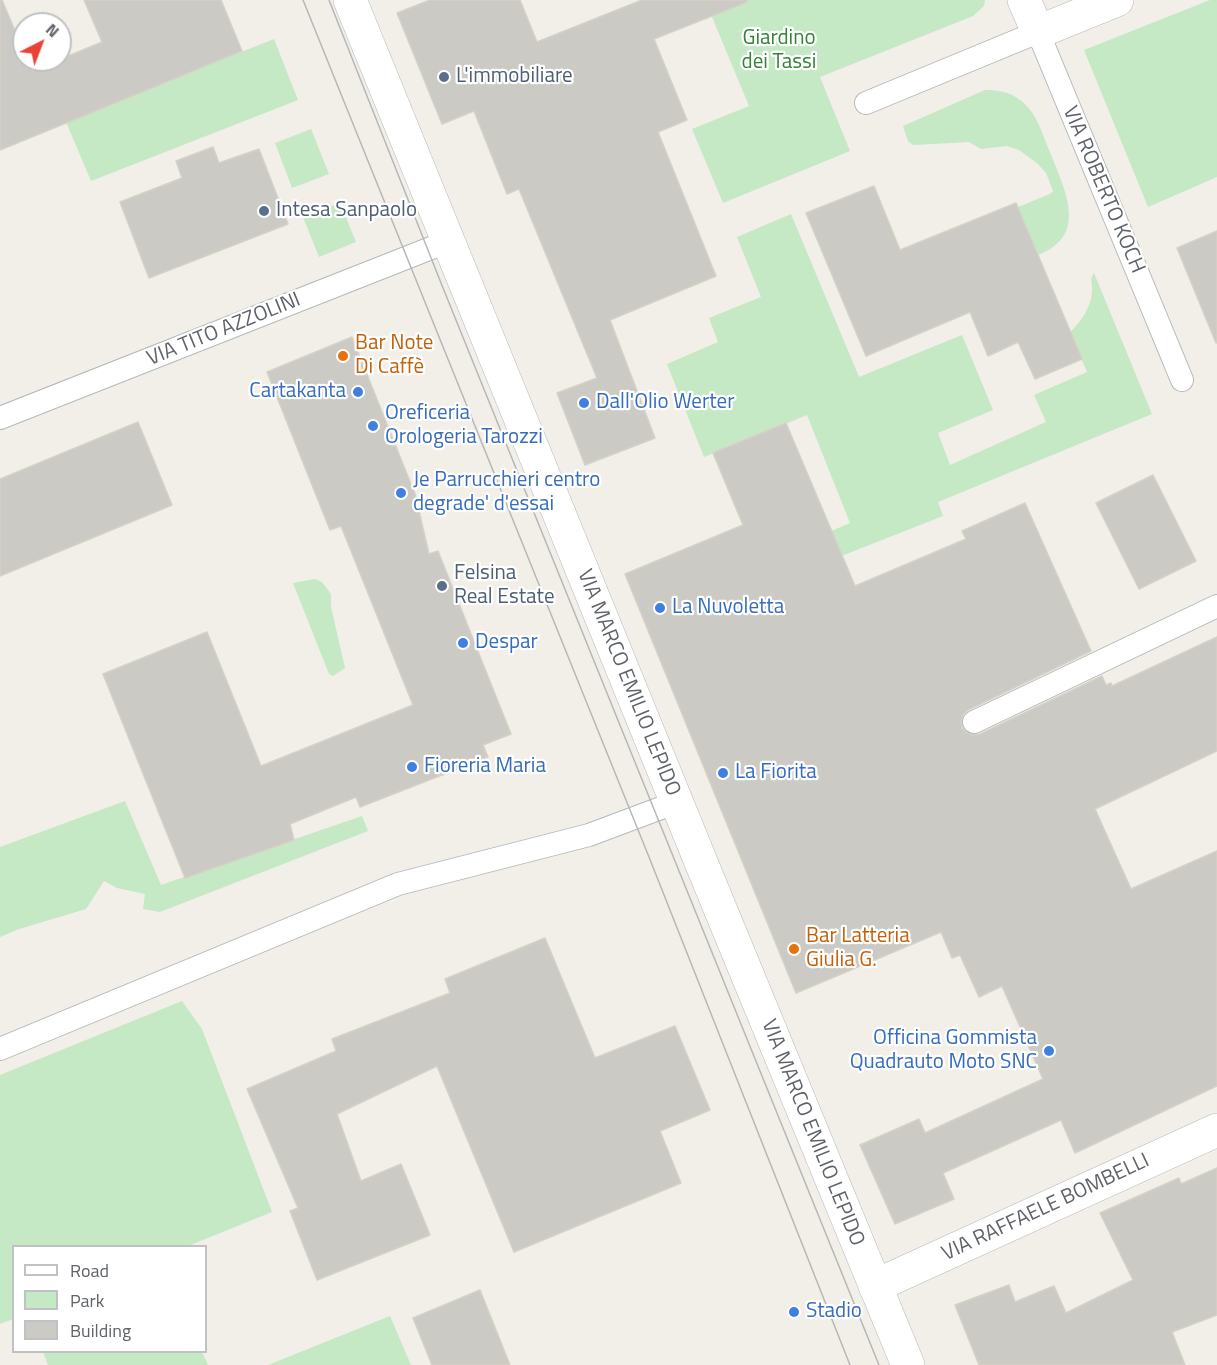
<!DOCTYPE html>
<html>
<head>
<meta charset="utf-8">
<style>
  body { margin:0 }
  #map { position:relative; width:1217px; height:1365px; overflow:hidden; background:#f1efe8; font-family:"Titillium Web",sans-serif }
  canvas { display:block }
  .legend { position:absolute; left:12px; top:1245px; width:195px; height:108px; box-sizing:border-box; background:#fff; border:2px solid #bfc1c3; margin:0; padding:8px 10px; list-style:none; font-size:18px; color:#5f6368 }
  .legend li { display:flex; align-items:center; gap:12px; height:30px }
  .legend b { width:30px; border:2px solid #bfc1c3 }
  .north { position:absolute; left:12px; top:12px; width:60px; height:60px; box-sizing:border-box; background:#fff; border:2px solid #bfc1c3; border-radius:50%; rotate:42deg; font-size:16px; font-weight:700; line-height:24px; text-align:center; color:#5f6368 }
  .north::after { content:''; display:block; margin:auto; width:21px; height:27px; background:#ea4335; clip-path:polygon(50% 0,100% 100%,50% 72%,0 100%) }
</style>
</head>
<body>
<div id="map">
<canvas width="1217" height="1365"></canvas>
<ul class="legend">
<li><b style="height:8px;background:#fff"></b>Road</li>
<li><b style="height:16px;background:#c5e8c5"></b>Park</li>
<li><b style="height:16px;background:#cccac5"></b>Building</li>
</ul>
<div class="north">N</div>
</div>
<script>
const g = document.querySelector('canvas').getContext('2d');
g.lineJoin = 'round';
function fillPath(path, color) { g.fillStyle = color; g.fill(path, 'evenodd'); }
function strokePath(path, color, width, dash) { g.strokeStyle = color; g.lineWidth = width; g.lineCap = dash ? 'butt' : 'round'; g.setLineDash(dash || []); g.stroke(path); }
function write(font, color, halo, rows, align = 'center') {
  g.font = font + ' "Titillium Web",sans-serif'; g.lineWidth = 4.5; g.setLineDash([]); g.textBaseline = 'middle'; g.strokeStyle = halo; g.fillStyle = color; for (const [text, x, y, turn = 0] of rows) {
    g.save(); g.translate(x, y); g.rotate((+turn || 0) * Math.PI / 180); g.textAlign = isNaN(turn) ? turn : align; if (halo) g.strokeText(text, 0, 0); g.fillText(text, 0, 0); g.restore();
  }
}
fillPath(new Path2D(`
  M705,0H985L984,6L973,16L820,77L850,151L723,203L692,129L749,106Z
  M1210,0H1217V177L1148,207L1084,50Z
  M274,39L298,100L91,181L66,122Z
  M985,90C998,90 1010,92 1020,100C1037,112 1042,134 1050,152C1064,189 1090,235 1038,255L1018,207L1050,194L1053,191L1046,173L1038,164L1019,150L1007,146L981,149L969,142L913,145L908,141L903,126Z
  M311,129L329,174L292,188L275,143Z
  M340,203L356,242L319,257L303,217Z
  M791,214L859,377L962,335L993,410L938,433L950,465L1046,422L1034,395L1087,372L1070,332C1081,322 1091,307 1092,292C1093,285 1089,279 1094,273L1152,414L938,502L943,516L826,562L815,538L850,523L807,415L704,457L667,364L718,342L709,318L761,297L737,237Z
  M315,579L322,582L331,594V607L345,668L333,676L329,674L293,583Z
  M125,801L161,885L362,816L368,831L160,912L143,909L145,894L117,888L104,881L86,909L19,929L0,937V847Z
  M182,1001L202,1029L272,1212L188,1246H14L13,1319L0,1324V1075Z
  M390,1316L411,1365H268Z
  M43,1352H202L208,1365H48Z`), '#c5e8c5');
const building = new Path2D(`
  M0,0H2L24,52V60H27L32,71L102,42L84,0H221L242,51L0,150Z
  M430,0H520L537,42L642,0H747V2L654,39L687,120L658,132L716,276L610,320L655,438L585,465L557,393L597,378L519,189L507,194L474,111L442,124L397,13Z
  M213,147L219,163L259,149L288,224L149,278L120,202L182,178L176,161Z
  M874,186L900,250L1016,203L1082,359L1035,379L1018,342L988,356L970,312L866,356L806,213Z
  M1217,231V343H1216L1177,248Z
  M352,337L415,494L429,554L438,551L511,734L483,745L488,757L360,807L356,797L290,824L294,840L185,878L103,674L207,632L261,766L413,705L341,526L330,530L267,372Z
  M138,422L172,505L0,576V479Z
  M786,423L855,586L966,539L962,531L1025,503L1091,651L968,710L963,715L961,722L962,728L967,733L974,735L980,734L1102,676L1106,685L1111,683L1112,686L1217,637V751L1095,809L1131,889L1217,851V1086L1075,1153L1061,1120L943,1173L954,1199L895,1224L860,1145L919,1119L925,1133L1043,1079L1002,986L979,997L960,955L952,958L941,932L796,993L625,574L743,525L713,453Z
  M1153,475L1196,561L1139,589L1096,503Z
  M545,938L595,1058L675,1026L710,1110L660,1131L681,1183L514,1252L437,1066L337,1114L361,1181L401,1164L430,1235L317,1280L290,1211L298,1208L247,1089L336,1051L332,1039L450,993L445,979Z
  M1217,1168V1315L1172,1332L1185,1365H979L955,1305L1009,1285L1015,1302L1054,1286L1066,1313L1133,1280L1100,1213L1179,1178L1181,1184Z
  M480,1290L510,1365H432L413,1318Z`);
fillPath(building, '#cccac5');
strokePath(building, '#d6d1c6', 1.5);
const lane = new Path2D(`
  M866,103L1038,32L1182,380
  M0,418L449,241
  M974,722L1217,606
  M0,1049L398,884L589,835L677,802`);
const street = new Path2D(`
  M1024,0L1038,32L1117,0
  M875,1286L1217,1130`);
const secondary = new Path2D(`
  M350,0L703,867L908,1365`);
strokePath(lane, '#b5b8bc', 24);
strokePath(street, '#b5b8bc', 34);
strokePath(secondary, '#b6babf', 34);
strokePath(lane, '#fff', 22);
strokePath(street, '#fff', 33);
strokePath(secondary, '#fff', 33);
strokePath(new Path2D(`
  M303,0L649,857L850,1365
  M329,0L441,283L879,1365`), '#b6b7b8', 1.5);
for (const [x, y, r, color] of [
  [444,77,6,"#5c6f8a"],
  [264,211,6,"#5c6f8a"],
  [343,356,6,"#e8710a"],
  [358,392,6,"#3f7fe0"],
  [584,403,6,"#3f7fe0"],
  [373,426,6,"#3f7fe0"],
  [401,493,6,"#3f7fe0"],
  [442,586,6,"#5c6f8a"],
  [660,608,6,"#3f7fe0"],
  [463,643,6,"#3f7fe0"],
  [412,767,6,"#3f7fe0"],
  [723,773,6,"#3f7fe0"],
  [794,949,6,"#e8710a"],
  [1049,1051,6,"#3f7fe0"],
  [794,1312,6,"#3f7fe0"]
]) { const dot = new Path2D(); dot.arc(x, y, r, 0, 2 * Math.PI); g.fillStyle = color; g.fill(dot); strokePath(dot, '#fff', 2); }
write('21px', '#348238', '#fff', [
  ["Giardino",779,39],
  ["dei Tassi",779,63]
]);
write('21px', '#4e5e75', '#fff', [
  ["L'immobiliare",456,77],
  ["Intesa Sanpaolo",276,211],
  ["Felsina",454,574],
  ["Real Estate",454,598]
], 'left');
write('21px', '#5f6368', '#fff', [
  ["VIA ROBERTO KOCH",1103,190,67],
  ["VIA TITO AZZOLINI",224,330,-22],
  ["VIA MARCO EMILIO LEPIDO",628,683,68],
  ["VIA MARCO EMILIO LEPIDO",812,1133,68],
  ["VIA RAFFAELE BOMBELLI",1046,1208,-25]
]);
write('21px', '#c56008', '#fff', [
  ["Bar Note",355,344],
  ["Di Caffè",355,368],
  ["Bar Latteria",806,937],
  ["Giulia G.",806,961]
], 'left');
write('21px', '#366cbe', '#fff', [
  ["Cartakanta",346,392,"right"],
  ["Dall'Olio Werter",596,403],
  ["Oreficeria",385,414],
  ["Orologeria Tarozzi",385,438],
  ["Je Parrucchieri centro",413,481],
  ["degrade' d'essai",413,505],
  ["La Nuvoletta",672,608],
  ["Despar",475,643],
  ["Fioreria Maria",424,767],
  ["La Fiorita",735,773],
  ["Officina Gommista",1037,1039,"right"],
  ["Quadrauto Moto SNC",1037,1063,"right"],
  ["Stadio",806,1312]
], 'left');
</script>
</body>
</html>
